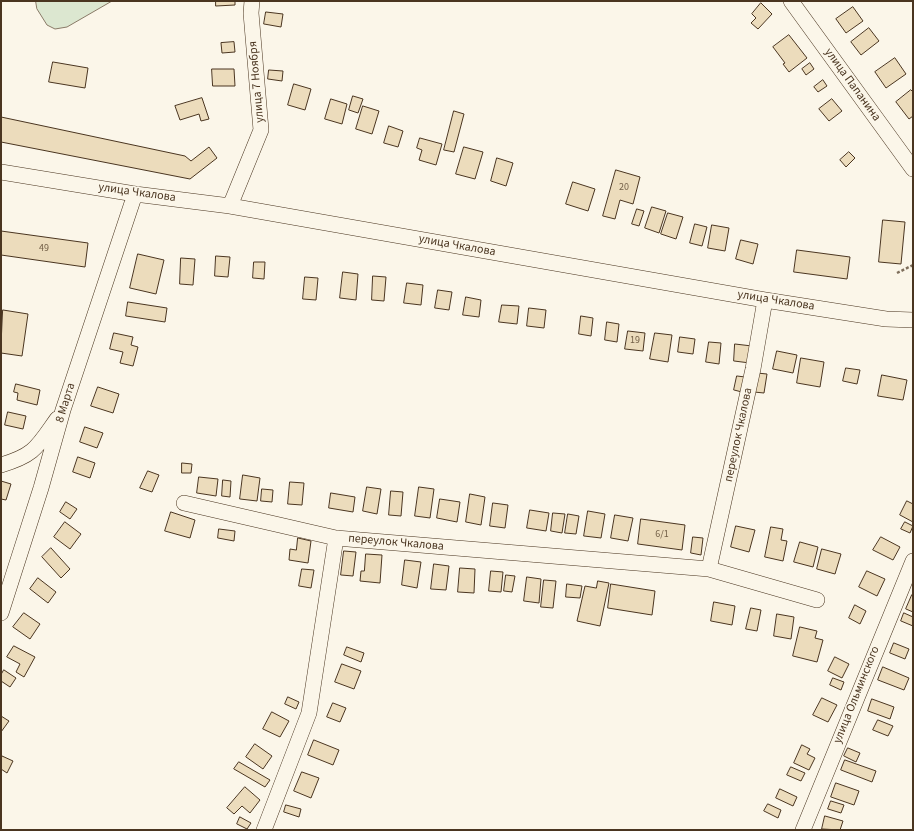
<!DOCTYPE html>
<html>
<head>
<meta charset="utf-8">
<style>
  body { margin:0 }
  #map { position:relative; width:914px; height:831px; overflow:hidden; background:#fbf6e9; font-family:"Source Sans 3",sans-serif }
  canvas { display:block }
  .frame { position:absolute; inset:0; border:2px solid #4a3520; pointer-events:none }
</style>
</head>
<body>
<div id="map">
<canvas width="914" height="831"></canvas>
<div class="frame"></div>
</div>
<script>
const g = document.querySelector('canvas').getContext('2d');
g.lineJoin = 'round';
function fillPath(path, color) { g.fillStyle = color; g.fill(path, 'evenodd'); }
function strokePath(path, color, width, dash) { g.strokeStyle = color; g.lineWidth = width; g.lineCap = dash ? 'butt' : 'round'; g.setLineDash(dash || []); g.stroke(path); }
function write(font, color, halo, rows, align = 'center') {
  g.font = font + ' "Source Sans 3",sans-serif'; g.lineWidth = 3; g.setLineDash([]); g.textBaseline = 'middle'; g.strokeStyle = halo; g.fillStyle = color; for (const [text, x, y, turn = 0] of rows) {
    g.save(); g.translate(x, y); g.rotate((+turn || 0) * Math.PI / 180); g.textAlign = isNaN(turn) ? turn : align; if (halo) g.strokeText(text, 0, 0); g.fillText(text, 0, 0); g.restore();
  }
}
const green = new Path2D(`
  M36,1H112L67,27L55,29L47,25L37,9Z`);
fillPath(green, '#dce7d0');
strokePath(green, '#887966', 1);
const building = new Path2D(`
  M216,1H235V5L216,6Z
  M761,3L772,14L758,29L751,23L756,18L752,14Z
  M853,7L863,21L846,33L836,19Z
  M266,12L283,14L281,27L264,24Z
  M869,28L879,41L861,55L851,42Z
  M789,35L807,58L789,72L783,64L785,63L773,47Z
  M234,42L235,52L222,53L221,43Z
  M895,58L906,74L886,88L875,72Z
  M53,62L88,68L85,88L49,82Z
  M810,63L814,69L806,75L802,69Z
  M212,69H234L235,86H213Z
  M269,70L283,71L282,81L268,79Z
  M823,80L827,86L818,92L814,87Z
  M294,84L311,89L305,110L288,105Z
  M911,90L913,92V116L909,119L896,102Z
  M353,96L363,99L358,113L349,110Z
  M202,98L209,119L201,121L199,114L180,120L175,106Z
  M331,99L347,104L342,124L325,119Z
  M832,99L842,111L829,121L819,109Z
  M363,106L379,111L372,134L356,129Z
  M454,111L464,114L454,152L444,150Z
  M1,117L185,156L191,161L209,147L217,158L190,179L1,142Z
  M389,126L403,131L398,147L384,143Z
  M420,138L442,144L436,165L419,160L422,150L417,148Z
  M464,147L483,152L475,179L456,174Z
  M849,152L855,158L846,167L840,160Z
  M497,158L513,163L506,186L491,181Z
  M616,170L640,177L633,204L620,200L615,219L603,216Z
  M573,182L595,189L588,211L566,204Z
  M652,207L666,211L659,233L645,228Z
  M637,209L644,211L639,226L632,224Z
  M668,213L683,217L676,239L661,234Z
  M883,220L905,222L901,264L879,262Z
  M695,224L707,227L702,246L690,243Z
  M712,225L729,228L725,251L708,248Z
  M1,231L88,243L85,267L1,255Z
  M741,240L758,244L753,264L736,259Z
  M797,250L850,257L847,279L794,272Z
  M138,254L164,260L156,294L130,288Z
  M216,256L230,257L228,277L215,276Z
  M181,258L195,259L193,285L180,284Z
  M254,262H265L264,279L253,278Z
  M343,272L358,274L356,300L340,298Z
  M373,276L386,277L384,301L372,300Z
  M305,277L318,278L316,300L303,299Z
  M407,283L423,285L421,305L404,303Z
  M438,290L452,292L449,310L435,308Z
  M466,297L481,300L479,317L463,315Z
  M128,302L167,308L165,322L126,316Z
  M502,305L519,306L517,324L499,322Z
  M529,308L546,310L544,328L527,326Z
  M3,310L28,314L22,356L1,353Z
  M581,316L593,318L591,336L579,334Z
  M607,322L619,324L617,342L605,340Z
  M628,331L645,333L643,351L625,349Z
  M114,333L133,337L131,345L138,347L133,366L120,363L123,352L110,349Z
  M655,333L672,335L668,362L650,359Z
  M680,337L695,339L693,354L678,352Z
  M709,342L721,343L719,364L706,362Z
  M735,344L752,346L750,363L734,361Z
  M777,351L797,355L793,373L773,369Z
  M801,358L824,362L820,387L797,383Z
  M846,368L860,370L857,384L843,381Z
  M757,373L767,374L764,393L754,392Z
  M882,375L907,380L903,400L878,396Z
  M737,376L745,377L742,392L734,390Z
  M16,384L40,390L37,405L17,400L18,393L14,392Z
  M98,387L119,394L113,413L91,406Z
  M8,412L26,416L23,429L5,425Z
  M85,427L103,433L97,448L80,442Z
  M78,457L95,463L90,478L73,472Z
  M182,463L192,464L191,473H182Z
  M148,471L159,475L152,492L140,488Z
  M243,475L260,478L257,501L240,499Z
  M199,477L218,479L216,496L197,493Z
  M223,480L231,481L230,497L222,496Z
  M1,481L11,484L6,500L1,499Z
  M290,482L304,483L302,505L288,504Z
  M367,487L381,489L377,514L363,511Z
  M419,487L434,489L430,518L415,516Z
  M262,489L273,490L272,502L261,501Z
  M391,491L403,492L401,516L389,515Z
  M331,493L355,497L353,512L329,508Z
  M470,494L485,497L481,525L466,522Z
  M440,499L460,502L457,522L437,518Z
  M907,501L913,504V522L900,515Z
  M66,502L77,509L70,519L60,512Z
  M493,503L508,505L505,528L490,526Z
  M530,510L549,513L546,531L527,528Z
  M588,511L605,514L601,538L584,536Z
  M171,512L195,520L190,538L165,531Z
  M553,513L565,514L562,533L551,531Z
  M568,514L579,516L576,534L565,533Z
  M615,515L633,518L628,541L611,538Z
  M641,519L685,525L682,550L638,544Z
  M65,522L81,534L70,549L54,537Z
  M905,522L913,526L910,533L901,529Z
  M736,526L755,530L749,552L731,547Z
  M771,527L783,529L781,540L787,541L783,561L765,557Z
  M219,529L235,531L234,541L218,538Z
  M693,537L703,538L701,555L691,553Z
  M881,537L900,547L893,560L873,550Z
  M298,538L311,541L308,563L289,560L290,549L296,550Z
  M800,542L818,547L813,567L794,562Z
  M51,548L70,569L61,578L42,557Z
  M822,549L841,554L835,574L817,569Z
  M344,551L356,552L353,576L341,575Z
  M366,554L382,555L380,583L360,581L361,571H364Z
  M405,560L421,562L417,588L402,585Z
  M434,564L449,566L446,590L431,589Z
  M460,568L475,569L474,593L458,592Z
  M302,569L314,570L311,588L299,586Z
  M491,571L503,572L501,592L489,591Z
  M867,571L885,579L877,596L859,587Z
  M506,575L515,576L512,592L504,591Z
  M527,577L541,579L539,603L524,601Z
  M38,578L56,592L48,603L30,589Z
  M544,580L556,581L553,608L541,607Z
  M598,581L609,583L600,626L577,621L585,586L596,588Z
  M567,584L582,586L580,598L566,597Z
  M611,584L655,591L652,615L608,608Z
  M912,595L913,596V612L906,609Z
  M714,602L735,606L732,625L711,621Z
  M855,605L866,611L860,624L849,618Z
  M751,608L761,610L757,631L746,629Z
  M24,613L40,624L30,639L13,627Z
  M904,613L913,617V626L901,621Z
  M777,614L794,617L791,639L774,636Z
  M800,627L817,631L815,638L823,640L817,662L793,656Z
  M894,643L909,649L905,659L890,653Z
  M14,646L35,657L24,677L16,672L20,664L7,657Z
  M347,647L364,653L361,662L344,655Z
  M835,657L849,664L842,678L828,671Z
  M342,664L361,671L354,689L335,682Z
  M883,667L909,678L904,690L878,680Z
  M4,670L16,678L10,687L1,681V675Z
  M833,678L844,682L841,690L830,685Z
  M288,697L299,702L296,709L285,704Z
  M822,698L837,705L828,722L813,715Z
  M872,699L894,707L890,719L868,711Z
  M333,703L346,708L340,722L327,717Z
  M272,712L289,721L280,737L263,729Z
  M1,716L9,721L1,732Z
  M878,720L893,726L888,736L873,730Z
  M314,740L339,750L333,765L308,755Z
  M255,744L272,756L263,769L246,757Z
  M802,745L810,749L807,754L815,758L809,770L794,763Z
  M848,748L860,753L856,762L844,756Z
  M2,756L13,761L7,773L1,769Z
  M845,760L876,771L872,782L841,770Z
  M239,762L270,780L265,787L234,769Z
  M791,767L805,773L801,781L787,775Z
  M302,772L319,778L311,798L294,791Z
  M836,783L859,791L854,805L831,797Z
  M245,787L260,800L250,813L242,806L234,814L227,808Z
  M780,789L797,797L793,806L776,798Z
  M831,801L844,805L841,813L828,809Z
  M768,804L781,810L778,818L764,811Z
  M286,805L301,809L299,817L284,812Z
  M825,816L843,821L840,830L822,829Z
  M240,817L251,823L247,829L237,824Z`);
fillPath(building, '#ecdcbc');
strokePath(building, '#4a3520', 1);
const minor = new Path2D(`
  M791,1L913,169
  M1,172L135,194L230,206L765,300L886,319L913,320
  M230,206L261,130L251,13L252,1
  M1,465C35,455 37,447 57,419
  M184,503L336,538
  M709,569L753,369L765,300
  M1,613L41,488L63,410L135,194
  M264,830L309,713L336,538L709,569L817,600
  M803,830L913,561`);
strokePath(minor, '#4a3520', 16);
strokePath(new Path2D(`
  M897,273L913,265`), '#7f6f5c', 2.5, [3, 2]);
strokePath(minor, '#fbf6e9', 15);
write('10px', '#725f47', null, [
  ["20",624,188],
  ["49",44,249],
  ["19",635,341],
  ["6/1",662,535]
]);
write('12px', '#4a3520', '#fbf6e9', [
  ["улица 7 Ноября",257,82,-95],
  ["улица Папанина",852,85,54],
  ["улица Чкалова",137,193,8],
  ["улица Чкалова",457,246,10],
  ["улица Чкалова",776,301,9],
  ["8 Марта",66,403,-73],
  ["переулок Чкалова",739,435,-78],
  ["переулок Чкалова",396,543,5],
  ["улица Ольминского",857,695,-68]
]);
</script>
</body>
</html>
